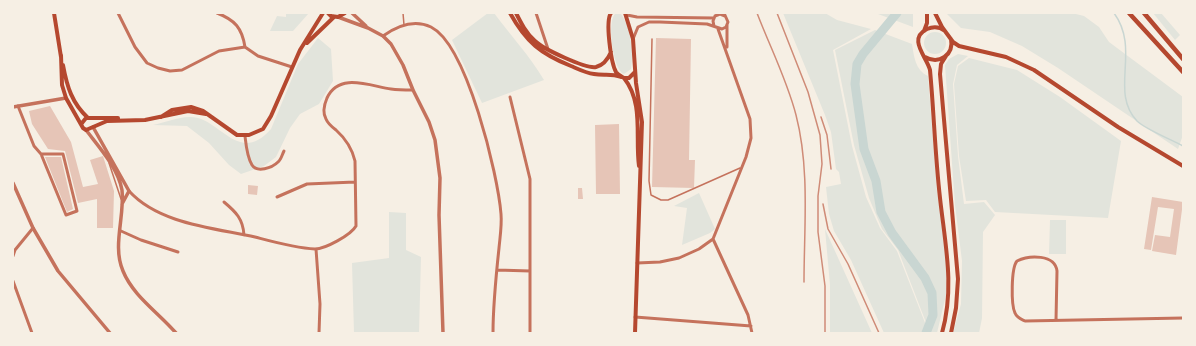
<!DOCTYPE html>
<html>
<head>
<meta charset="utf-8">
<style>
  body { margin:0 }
  #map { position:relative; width:1196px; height:346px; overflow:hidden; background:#f6efe4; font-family:"Asap Condensed",sans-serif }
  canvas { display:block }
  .frame { position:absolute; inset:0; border:14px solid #f6efe4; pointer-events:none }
</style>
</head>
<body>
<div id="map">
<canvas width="1196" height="346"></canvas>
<div class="frame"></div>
</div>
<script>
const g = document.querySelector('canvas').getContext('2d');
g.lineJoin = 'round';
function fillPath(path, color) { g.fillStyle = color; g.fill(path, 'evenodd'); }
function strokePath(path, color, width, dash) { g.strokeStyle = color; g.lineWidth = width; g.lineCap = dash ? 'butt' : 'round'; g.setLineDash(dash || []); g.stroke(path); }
fillPath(new Path2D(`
  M286,13H309L293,31H270L277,16L286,17Z
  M488,13H494C511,36 530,56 544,80L482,103L452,40Z
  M616,13L621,14C631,28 634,53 631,69L624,74C613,71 606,19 616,13Z
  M783,13H825L837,20L871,29L833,50L852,146L866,197L880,228L897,251L929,333H884L851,260L834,231L829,214L826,187L841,184L839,172L836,169L831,132L825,115Z
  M876,13H913V27L878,14Z
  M946,13H1072L1084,16L1099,27L1109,42L1183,97V135L1178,149L1058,68L1022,46L990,32L961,28Z
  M1153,13H1161L1180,35L1175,40Z
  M875,30L912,44C914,56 915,70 928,76L937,191L947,263L946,295L937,333H930L898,250L882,229L869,198L854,145L835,50Z
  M924 43a11 11 0 1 1 22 0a11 11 0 1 1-22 0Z
  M318,38L331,49L333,81L319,104L300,114L290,128L276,157L264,166L241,174L229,165L209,143L187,126L153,125C167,122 184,114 198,118C223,125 241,163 271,129L298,64Z
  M958,54L968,56L957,65L953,84L958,156L964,204L984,202L995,215L983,232L982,318L979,333H953L961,304L962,261L955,205L945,65L949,59Z
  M969,58L1017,70L1060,97L1121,141L1108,218L995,212L986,200L966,201L959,156L954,84L958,66Z
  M699,193L715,229L710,233L682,245L687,208L674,206Z
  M389,212L406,213V250L421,257L419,333H354L352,263L389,258Z
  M1050,220H1066V254H1049Z
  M825,229L872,333H830V285Z`), '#e2e4dc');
strokePath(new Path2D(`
  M1114,13C1141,50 1109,91 1137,121C1145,129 1172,140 1183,146`), '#c9d6d2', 1.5);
strokePath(new Path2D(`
  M897,13L863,54L857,64L855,84L864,149L876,181L881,212L892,233L925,278L932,293L933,315L926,333`), '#c9d6d2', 9);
fillPath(new Path2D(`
  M656,38L691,39L689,160H695L694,188L652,187Z
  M50,106L71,142L83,187L98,184L90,160L103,156L114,191L113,228H97V199L78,203L65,151L48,149L32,124L29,111Z
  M619,124L620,194H596L595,125Z
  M45,157H61L73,209L67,212Z
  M248,185L258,186L257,195L248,194Z
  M578,188H582L583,199H578Z
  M1152,197L1183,202L1176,255L1152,251L1155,235L1170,237L1174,209L1158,207L1151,250L1144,249Z`), '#e6c5b7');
strokePath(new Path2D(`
  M403,13L404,25
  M652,39L649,181L651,195L661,200H668L740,168
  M109,163L121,199`), '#c5725c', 1.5);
strokePath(new Path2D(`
  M118,13L135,47L147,63L158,68L170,71L182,70L219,51L245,47L258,56L292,67
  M217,13C235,20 242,28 245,47
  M536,13L548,49
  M627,15L637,17L714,18
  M727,25V47
  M714,26L713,21L715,16L720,14L725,16
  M383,36C397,26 414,19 431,27C467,45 498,175 501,214C502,225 500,237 499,248C496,276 493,305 493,333
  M633,39L638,27L649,22H660L707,24L722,29L726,27L728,22L724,13
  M510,97L530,179V333
  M18,106L34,146L41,154L66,215L77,211L63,154H41
  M245,136C246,145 247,157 252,165C257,173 272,168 278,162C281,160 282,155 284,151
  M129,191C159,224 214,228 255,237C274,242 295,248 315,249C325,249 351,235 356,226L355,161C352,148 346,139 336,130C332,127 328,124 326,119C322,112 324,105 327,98C339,72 370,86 391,89C398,90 406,90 413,90
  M277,197L307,184L355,182
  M224,202C236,212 243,219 244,235
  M121,231L141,240L178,252
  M713,239L748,315L752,333
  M316,249L320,304L319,333
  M13,256L15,250L33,228
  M637,263L660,262L679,258L699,249L713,239L746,157L751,138L750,119L718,29
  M497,270L530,271
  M13,281L32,333
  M635,317L751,326
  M1056,320L1057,271C1055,254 1029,255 1017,261C1011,268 1011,305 1015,313C1017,318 1021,319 1025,321L1183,318`), '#c5725c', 3);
strokePath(new Path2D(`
  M352,13L366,26
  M338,17L368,28L383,36L391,44L403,65L413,90L429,122L435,140L440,178L439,215L443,333
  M13,107L66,98
  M93,127L129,191
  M86,130C99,147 118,168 122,190C125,216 112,246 123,271C133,296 159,313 176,333
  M13,183L33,228L58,271L110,333
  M122,204L129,191`), '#c5725c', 3.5);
strokePath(new Path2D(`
  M54,13L61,57
  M328,13L331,16L338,17L345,13
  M510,13C526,42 541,54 571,66C578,69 586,73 594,74C604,76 611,73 621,77
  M516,13C521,23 526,33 535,41C543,49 586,69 596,67C604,65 608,59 611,52
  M611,13C605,21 611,63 616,72C618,75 621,76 624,78H629L635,72
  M625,13L633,39L636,83L642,122L635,333
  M935,13L942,27L953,42L959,46L1006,57L1034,70L1118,127L1183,166
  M924,31L927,23V13
  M307,43L334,17
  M61,55L62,85L66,98L83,128L86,130L107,121L145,120L188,111L206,114
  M946,56L941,64L940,74L958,279L956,308L951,333
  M925,57C939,65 954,55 951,39
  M63,65C67,87 72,103 88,118
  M624,78C644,103 635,137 639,166
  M161,117L172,110L191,107L203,111L237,135H249L263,129L271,116L300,50L323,13
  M82,123L86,118H118
  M942,333C955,287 945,244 940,198C935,155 934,113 930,70C927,57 907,39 927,29C934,26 940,27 945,31`), '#b5482f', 4);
strokePath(new Path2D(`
  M1129,13L1183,72
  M1144,13L1183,59`), '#b5482f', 4.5);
strokePath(new Path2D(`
  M757,13C770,47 787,80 796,115C810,169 804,228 804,282
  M777,13L808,92L820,135L822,164L818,196V232L825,286V333
  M821,117L827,135L831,169
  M823,204L828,229L848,264L879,333`), '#cf8b77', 1.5);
</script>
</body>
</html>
